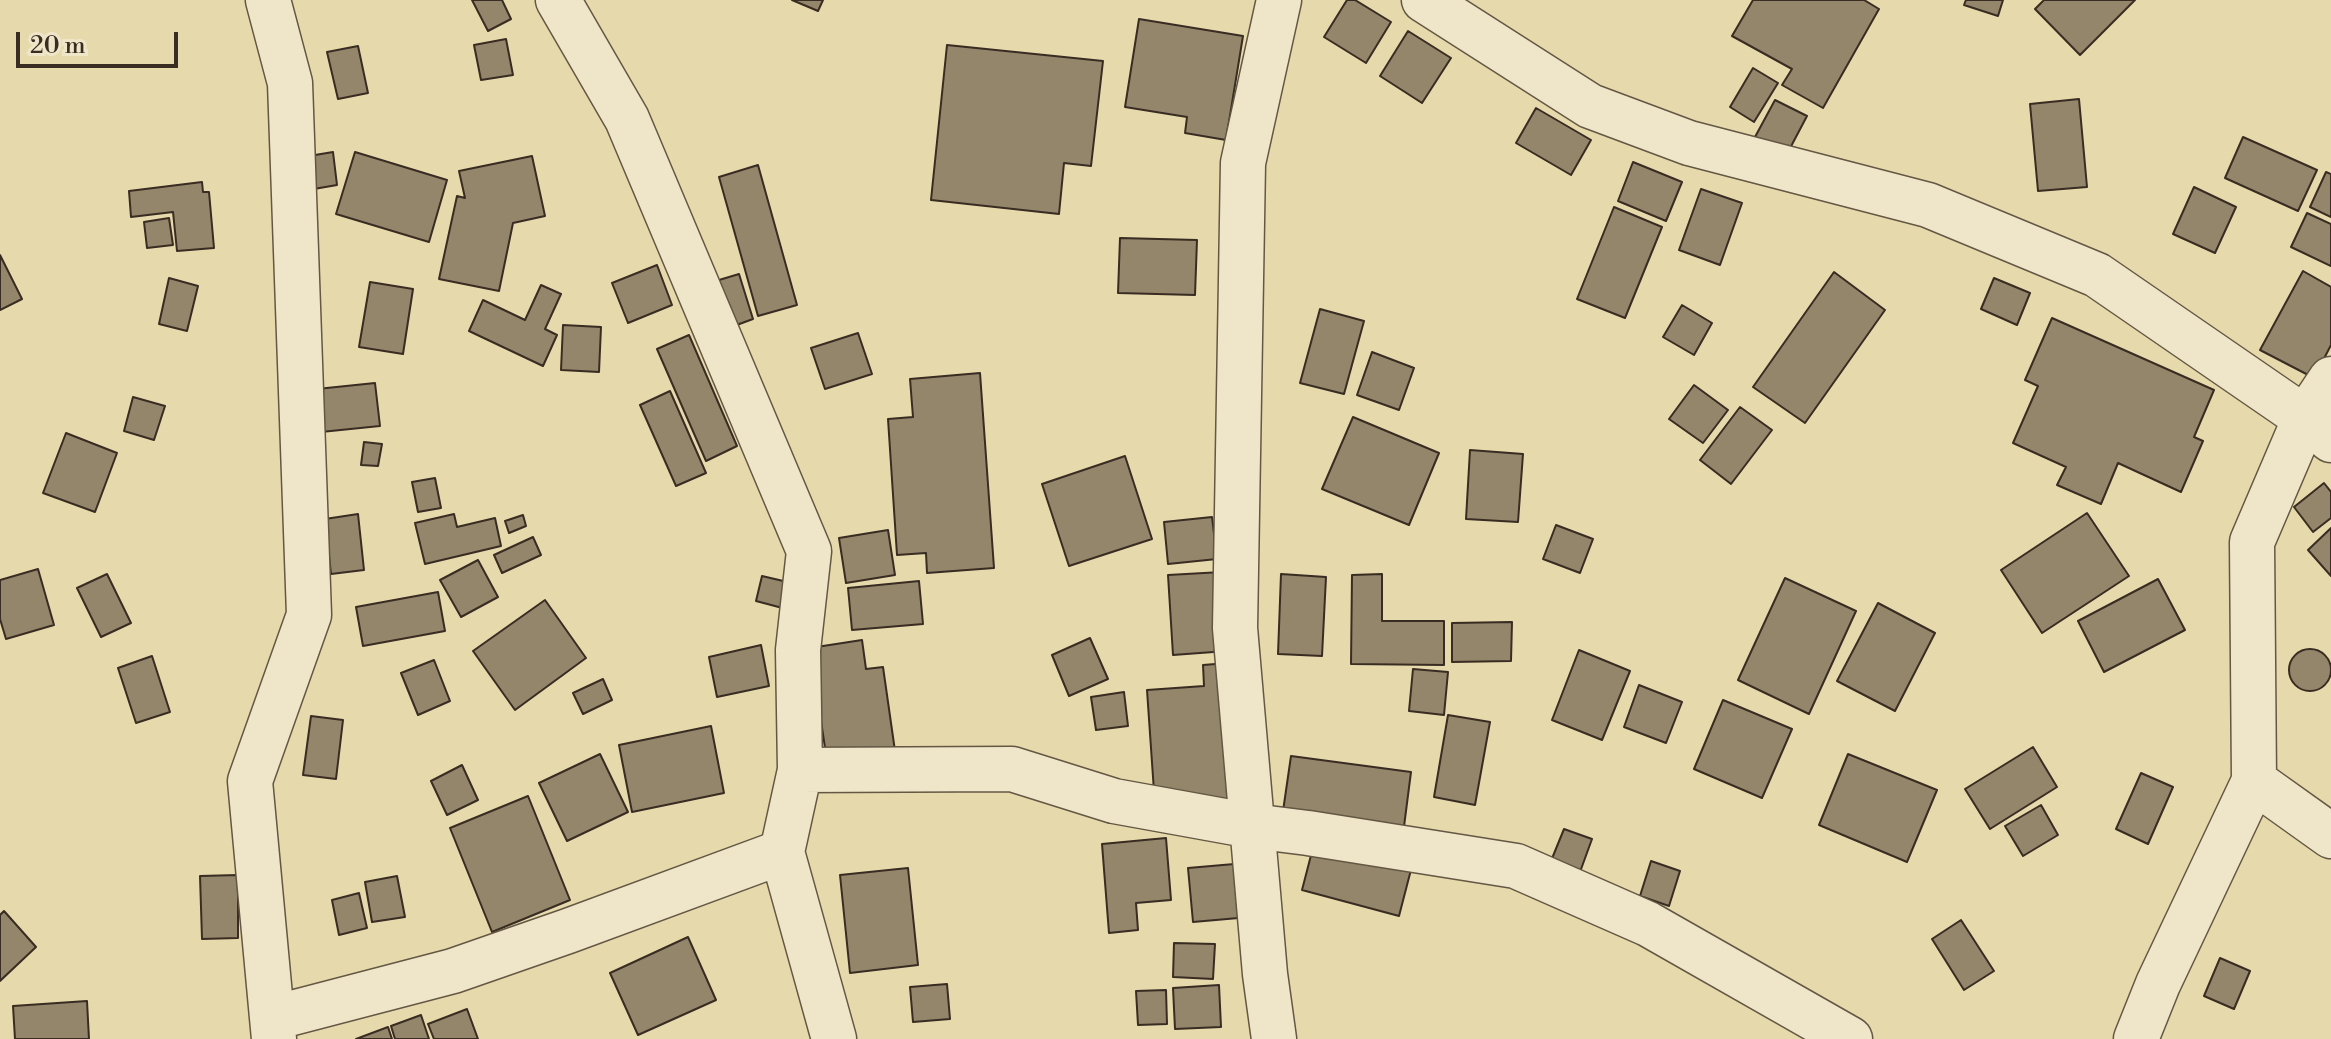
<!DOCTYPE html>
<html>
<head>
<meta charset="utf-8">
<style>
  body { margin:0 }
  #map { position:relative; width:2331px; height:1039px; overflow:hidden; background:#e6d9ac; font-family:"Libre Bodoni",serif }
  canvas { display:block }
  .scale { position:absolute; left:16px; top:32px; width:162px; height:36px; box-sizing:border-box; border:4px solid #392c22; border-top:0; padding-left:10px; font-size:24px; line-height:28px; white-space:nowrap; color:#392c22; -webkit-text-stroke:6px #efe6c9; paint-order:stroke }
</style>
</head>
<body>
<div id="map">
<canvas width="2331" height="1039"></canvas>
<div class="scale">20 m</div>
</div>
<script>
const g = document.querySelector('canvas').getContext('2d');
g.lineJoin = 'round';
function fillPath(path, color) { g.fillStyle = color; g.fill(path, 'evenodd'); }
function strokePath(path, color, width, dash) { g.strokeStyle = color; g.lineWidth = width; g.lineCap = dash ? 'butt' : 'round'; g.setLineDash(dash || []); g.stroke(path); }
const building = new Path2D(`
  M472,0H502L511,19L488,31Z
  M792,0H823L818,11Z
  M1347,0H1355L1391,22L1366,63L1324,37Z
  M1753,0H1864L1879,9L1823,108L1782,85L1792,69L1732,36Z
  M1966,0H2003L1998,16L1964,5Z
  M2044,0H2135L2080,55L2035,9Z
  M1139,19L1243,36L1226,140L1185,133L1187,117L1125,107Z
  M1408,31L1451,58L1422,103L1380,76Z
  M506,39L513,75L481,80L474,45Z
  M947,45L1103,61L1091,166L1064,163L1059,214L931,200Z
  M358,46L368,93L338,99L327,52Z
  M1753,68L1778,83L1754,122L1730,107Z
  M2079,99L2087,187L2038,191L2030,104Z
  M1775,100L1807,116L1787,154L1755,137Z
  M1536,108L1591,140L1571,175L1516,143Z
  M2243,137L2317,170L2298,211L2225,178Z
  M333,152L337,185L308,190L303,157Z
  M355,152L447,180L429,242L336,214Z
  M532,156L545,216L513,223L499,291L439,279L457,196L465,198L459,171Z
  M1633,162L1682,182L1666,221L1618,201Z
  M758,165L797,305L758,316L719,177Z
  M2326,172L2331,174V217L2310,207Z
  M202,182L203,192H209L214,248L177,251L173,212L131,217L129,191Z
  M2194,187L2236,207L2215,253L2173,234Z
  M1701,189L1742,203L1720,265L1679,250Z
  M1614,207L1662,227L1625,318L1577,299Z
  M2307,213L2331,224V266L2291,247Z
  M169,218L173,245L147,248L144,222Z
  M1120,238L1197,240L1195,295L1118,293Z
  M0,255L22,299L0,310Z
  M657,265L672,305L628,323L612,283Z
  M2303,271L2331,287V345L2314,378L2260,350Z
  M1834,272L1885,310L1805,423L1753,387Z
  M739,274L753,319L734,326L719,280Z
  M169,278L198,286L187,331L159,324Z
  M1994,278L2030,293L2017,325L1981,309Z
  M370,282L413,289L403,354L359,347Z
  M541,285L561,294L545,329L557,335L543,366L469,331L483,300L525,320Z
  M1682,305L1712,323L1694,355L1663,337Z
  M1320,309L1364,321L1344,394L1300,383Z
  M2052,318L2214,390L2194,437L2203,441L2181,492L2118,463L2101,504L2057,485L2066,467L2013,443L2038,386L2025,380Z
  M563,325L601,327L599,372L561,370Z
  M858,333L872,374L825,389L811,348Z
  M689,335L737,446L706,461L657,349Z
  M1372,352L1414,368L1399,410L1357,395Z
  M980,373L994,568L927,573L926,553L897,555L888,419L913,417L910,379Z
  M375,383L380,426L321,432L317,389Z
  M1694,385L1728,410L1703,443L1669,419Z
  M670,391L706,473L676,486L640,405Z
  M133,397L165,406L154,440L124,431Z
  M1740,407L1772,430L1731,484L1700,460Z
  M1353,417L1439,453L1409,525L1322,489Z
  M66,433L117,453L95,512L43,493Z
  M364,442L382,444L378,466L361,465Z
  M1470,450L1523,454L1518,522L1466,519Z
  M1125,456L1152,539L1069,566L1042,484Z
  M435,478L441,508L418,512L412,482Z
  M2324,483L2331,492V518L2313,532L2294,507Z
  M2087,513L2129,576L2042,633L2001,570Z
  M358,514L364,570L331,574L325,519Z
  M454,514L457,527L495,518L501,546L425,564L415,523Z
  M523,515L526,526L509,533L505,521Z
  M1212,517L1217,559L1168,564L1164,522Z
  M1556,525L1593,539L1580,573L1543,559Z
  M2331,528V576L2308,550Z
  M888,530L895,575L846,583L839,538Z
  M533,537L541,555L502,573L494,555Z
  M478,560L498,597L461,617L440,580Z
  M38,569L54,625L6,639L0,619V580Z
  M1222,572L1227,651L1173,655L1168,575Z
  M107,574L131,623L101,637L77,588Z
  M1281,574L1326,577L1322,656L1278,654Z
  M1382,574V621H1444V665L1351,664L1352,575Z
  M762,576L796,584L790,610L756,601Z
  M1785,578L1856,611L1809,714L1738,680Z
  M2158,579L2185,630L2104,672L2078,621Z
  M919,581L923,624L852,630L848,588Z
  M438,592L445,631L363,646L356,607Z
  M545,600L586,658L515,710L473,651Z
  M1878,603L1935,633L1895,711L1837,681Z
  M1512,622L1511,661L1452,662V623Z
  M1090,638L1108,679L1069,696L1052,655Z
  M862,640L866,669L883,667L895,751L827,761L810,648Z
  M761,645L769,686L717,697L709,657Z
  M2289 670a21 21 0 1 1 42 0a21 21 0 1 1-42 0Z
  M1579,650L1630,671L1602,740L1552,720Z
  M152,656L170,712L136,723L118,668Z
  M434,660L450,701L418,715L401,673Z
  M1228,663L1238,800L1155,806L1147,690L1204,686L1203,665Z
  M1413,669L1448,672L1444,715L1409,711Z
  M603,679L612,700L583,714L573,693Z
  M1639,685L1682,702L1666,743L1624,727Z
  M1124,692L1128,726L1096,730L1091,697Z
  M1723,700L1792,729L1762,798L1694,769Z
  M1448,715L1490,722L1475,805L1434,797Z
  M311,716L343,720L336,779L303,775Z
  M711,726L724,793L632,812L619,745Z
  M2033,747L2057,787L1990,829L1965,789Z
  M600,754L628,812L567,841L539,783Z
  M1848,754L1937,790L1907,862L1819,825Z
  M1291,756L1411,772L1402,842L1281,825Z
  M462,765L478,800L447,815L431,781Z
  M2141,773L2173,787L2148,844L2116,829Z
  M528,796L570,900L492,932L450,828Z
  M2041,805L2058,835L2023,856L2005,826Z
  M1564,829L1592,839L1580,872L1551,861Z
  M1316,836L1413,862L1399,916L1302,890Z
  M1166,838L1171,900L1136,903L1138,930L1109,933L1102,844Z
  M1651,861L1680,871L1669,906L1640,896Z
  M1246,863L1250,917L1193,922L1188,868Z
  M908,868L918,965L850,973L840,875Z
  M238,875V938L202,939L200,876Z
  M397,876L405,917L372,922L365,882Z
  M359,893L367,928L339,935L332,900Z
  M4,911L36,947L0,981V915Z
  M1961,920L1994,971L1964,990L1932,939Z
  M688,937L716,1000L638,1035L610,973Z
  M1174,943L1215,944L1213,979L1173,977Z
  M2220,958L2250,971L2234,1009L2204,996Z
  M947,984L950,1019L913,1022L910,987Z
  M1219,985L1221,1027L1175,1029L1173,988Z
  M1166,990L1167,1024L1138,1025L1136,991Z
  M87,1001L89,1039H15L13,1006Z
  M467,1009L478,1039H434L428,1024Z
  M421,1015L429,1039H395L391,1026Z
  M388,1027L392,1039H356Z`);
fillPath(building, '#93866a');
strokePath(building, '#392c22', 2);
const street = new Path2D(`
  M268,0L290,83L309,615L250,781L274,1039
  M558,0L627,119L809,551L798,650L800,770L782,852L834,1039
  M1424,0L1590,106L1689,143L1928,205L2097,275L2305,418L2331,440
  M800,770L1012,769L1114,801L1252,826L1308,833L1516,866L1648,924L1850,1039
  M2254,781L2331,836
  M273,1018L453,971L568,931L782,852
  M1274,1039L1265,974L1235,628L1243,163L1279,0
  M2136,1039L2158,984L2254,781L2252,542L2305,418L2331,379`);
strokePath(street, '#645744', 47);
strokePath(street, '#efe6c9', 44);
</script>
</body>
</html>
